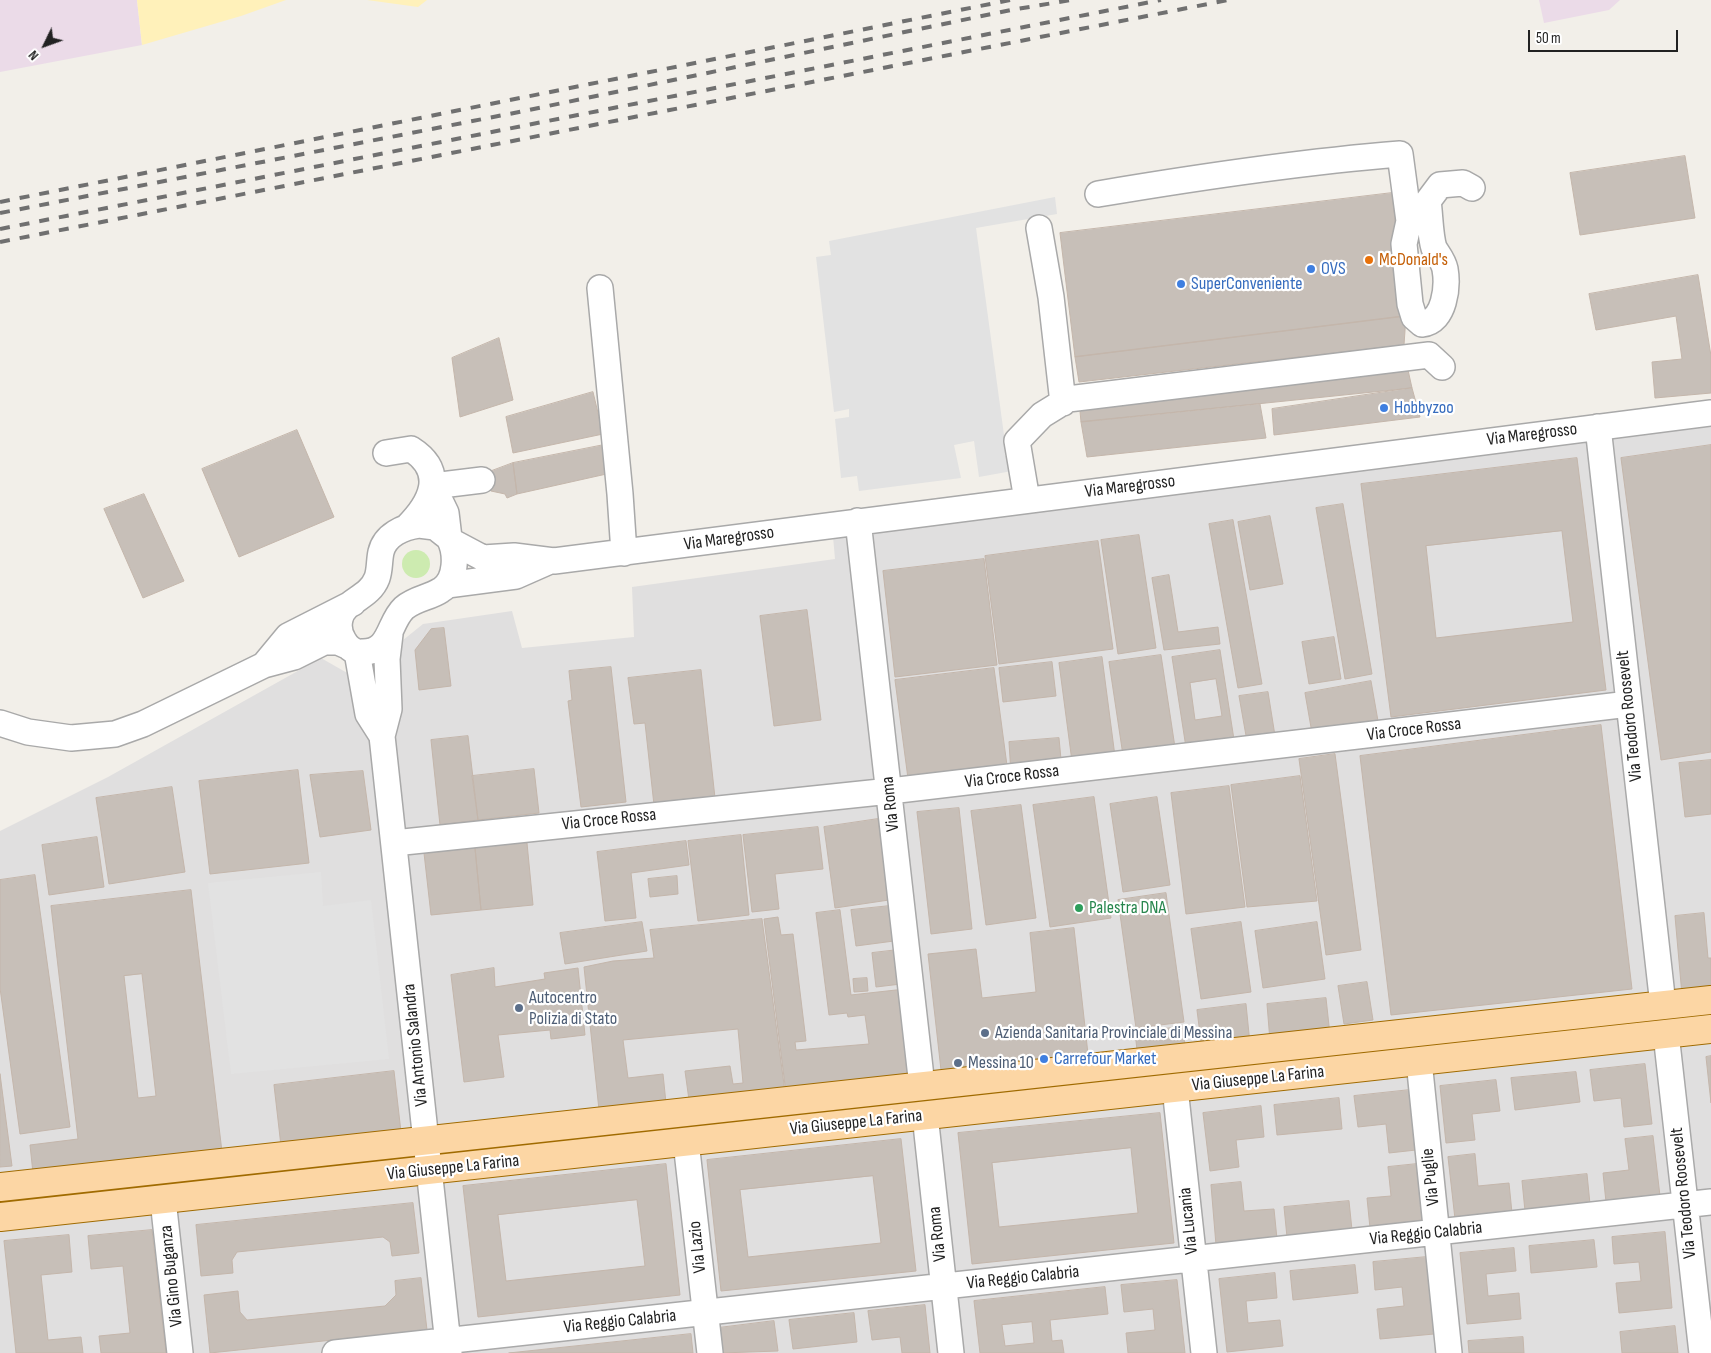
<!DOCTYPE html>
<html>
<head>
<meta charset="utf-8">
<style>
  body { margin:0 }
  #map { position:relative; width:1711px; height:1353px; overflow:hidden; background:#f2efe9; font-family:"Sofia Sans Condensed",sans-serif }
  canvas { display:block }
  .north { position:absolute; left:20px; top:20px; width:50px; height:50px; -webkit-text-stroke:4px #fff; paint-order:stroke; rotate:228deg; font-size:14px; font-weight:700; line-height:20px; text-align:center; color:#222 }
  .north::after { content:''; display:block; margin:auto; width:18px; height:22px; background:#222; clip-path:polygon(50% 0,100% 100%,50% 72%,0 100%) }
  .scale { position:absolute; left:1528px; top:30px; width:150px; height:22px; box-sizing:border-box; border:2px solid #222; border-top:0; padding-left:6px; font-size:15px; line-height:18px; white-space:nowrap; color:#222; -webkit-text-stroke:4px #fff; paint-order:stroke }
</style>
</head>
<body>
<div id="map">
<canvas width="1711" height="1353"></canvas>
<div class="north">N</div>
<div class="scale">50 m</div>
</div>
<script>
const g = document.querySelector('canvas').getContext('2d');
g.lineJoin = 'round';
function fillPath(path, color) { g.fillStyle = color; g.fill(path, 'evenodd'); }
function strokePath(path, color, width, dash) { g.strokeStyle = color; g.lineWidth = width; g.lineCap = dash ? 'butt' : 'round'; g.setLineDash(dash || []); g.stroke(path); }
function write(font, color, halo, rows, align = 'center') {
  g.font = font + ' "Sofia Sans Condensed",sans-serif'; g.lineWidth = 4.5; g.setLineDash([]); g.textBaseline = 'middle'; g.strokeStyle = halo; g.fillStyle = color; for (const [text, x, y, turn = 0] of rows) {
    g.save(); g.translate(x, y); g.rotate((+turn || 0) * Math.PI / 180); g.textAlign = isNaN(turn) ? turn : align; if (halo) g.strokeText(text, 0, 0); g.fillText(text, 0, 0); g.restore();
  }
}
fillPath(new Path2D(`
  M1711,413V1353H0V831L108,777L321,658L356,678L423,624L512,611L522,648L634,637L632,587L835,559L832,525Z`), '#e0dfdf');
fillPath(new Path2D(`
  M0,0H137L142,45L0,72Z
  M1539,0H1620L1609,10L1544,23Z`), '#ebdbe8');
fillPath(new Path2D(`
  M402 564a14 14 0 1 1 28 0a14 14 0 1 1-28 0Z`), '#cdebb0');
fillPath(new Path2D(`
  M137,0H286L241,16L142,45Z
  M367,0H427L418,7Z`), '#fff1ba');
fillPath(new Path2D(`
  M1055,197L1057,214L976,228L1004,435L1005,456H1011L1012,471L979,477L974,441L954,445L961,478L859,491L857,476L841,478L835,419L849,417V409L834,412L816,257L831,255L829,241Z
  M321,872L323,906L371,900L389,1059L231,1074L208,883Z`), '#e2e2e2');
const building = new Path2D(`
  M1685,156L1695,218L1580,235L1570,173Z
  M1392,193L1406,316L1075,357L1060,233Z
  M1698,275L1711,356V393L1655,398L1652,362L1682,359L1676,316L1596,330L1589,294Z
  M1406,316L1404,345L1079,382L1075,357Z
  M499,338L513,400L460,417L452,358Z
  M1404,352L1412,388L1081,422L1078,390Z
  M1412,388L1420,417L1274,435L1272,409Z
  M593,392L603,434L513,453L506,417Z
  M1260,404L1266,438L1087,457L1081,422Z
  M297,430L334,517L239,557L202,469Z
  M609,444L611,473L517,494L513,463Z
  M1711,445V752L1661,760L1621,458Z
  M1577,458L1606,690L1391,717L1361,484ZM1562,531L1573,622L1436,638L1426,546Z
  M513,463L517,494L507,498L505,494L491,491L489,472Z
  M144,494L184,581L143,598L104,509Z
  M1343,504L1372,674L1345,679L1316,508Z
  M1270,516L1283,584L1250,590L1238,522Z
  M1233,520L1262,684L1238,688L1209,524Z
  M1139,535L1156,648L1118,654L1101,540Z
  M1098,541L1113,649L999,664L985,556Z
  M984,559L997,665L895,677L883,571Z
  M1169,575L1178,632L1218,627L1220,644L1164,650L1152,578Z
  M807,610L821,720L774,726L760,616Z
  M444,628L451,686L419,690L415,650L431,629Z
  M1334,637L1341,679L1309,684L1302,642Z
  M1220,650L1235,746L1187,754L1172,657ZM1216,679L1222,716L1195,720L1190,683Z
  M1161,655L1176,754L1124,762L1109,662Z
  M1102,657L1116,764L1073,769L1059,663Z
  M1052,662L1056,696L1003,702L999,668Z
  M611,667L626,802L581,807L568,701L572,700L569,671Z
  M994,668L1008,773L909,786L895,680Z
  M701,670L715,798L654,805L645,723L634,724L628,678Z
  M1371,681L1378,721L1312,733L1305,693Z
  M1268,692L1276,742L1248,747L1239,696Z
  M1601,725L1632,989L1391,1015L1360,756Z
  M468,736L478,820L440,825L431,740Z
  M1059,738L1062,770L1011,774L1009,742Z
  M1335,754L1361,950L1326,955L1299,759Z
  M1711,760V814L1685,817L1679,763Z
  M534,769L539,813L478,820L472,776Z
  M298,770L309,863L210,874L199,781Z
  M363,771L371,830L320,837L310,775Z
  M1300,776L1317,901L1247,907L1231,785Z
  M1229,786L1245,907L1186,914L1171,793Z
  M172,787L185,872L109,884L96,798Z
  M1094,797L1111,918L1050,927L1033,805Z
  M1157,797L1170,885L1123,892L1110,804Z
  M1021,805L1036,918L986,925L971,811Z
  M959,808L972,929L931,934L917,812Z
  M878,819L889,900L835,908L824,827Z
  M818,827L823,869L775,874L779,909L752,912L743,835Z
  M741,835L749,915L698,921L688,841Z
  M97,837L104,887L49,895L42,845Z
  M686,841L689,865L631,873L636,918L605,921L597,852Z
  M527,843L533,905L481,910L475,848Z
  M475,848L481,910L431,915L424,853Z
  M35,875L70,1127L20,1134L0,988V880Z
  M677,876L678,894L650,897L648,879Z
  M191,890L222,1152L33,1173L30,1145L78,1139L51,906ZM142,974L156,1096L138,1098L124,976Z
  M1166,893L1184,1022L1136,1028L1118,900Z
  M890,906L894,941L856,946L851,910Z
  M840,910L851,995L905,989L916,1079L786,1093L764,919L778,917L781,935L793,934L806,1041L795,1042L796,1050L869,1044L865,1015L848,1017L847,1013L829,1015L816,913Z
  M1704,913L1708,958H1711V992L1682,995L1675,916Z
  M762,919L785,1092L689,1100L685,1071L730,1066L733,1084L743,1083L738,1029L623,1040L628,1078L663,1074L666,1103L599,1110L584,967L613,961L654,958L650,930Z
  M642,922L647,951L565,964L560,933Z
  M1241,922L1251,992L1201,999L1191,929Z
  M1317,922L1325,979L1263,988L1255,931Z
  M1074,928L1089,1063L942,1079L928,954L976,949L982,998L1036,992L1030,933Z
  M898,950L901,984L876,987L872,953Z
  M494,968L495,987L545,979L544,973L578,968L585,1035L551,1039L550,1030L498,1035L504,1077L464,1082L451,975Z
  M867,978L868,991L854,992L853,979Z
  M1367,982L1373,1020L1344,1024L1338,986Z
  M1326,998L1330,1035L1270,1041L1267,1004Z
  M1246,1004L1250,1044L1202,1050L1197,1010Z
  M1183,1027L1186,1054L1138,1059L1135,1032Z
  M1711,1056V1103L1706,1057Z
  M1645,1064L1652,1124L1624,1127L1621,1098L1594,1101L1590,1070Z
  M394,1071L401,1132L281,1146L274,1085Z
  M1576,1072L1580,1102L1515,1110L1511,1078Z
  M0,1074L12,1166L0,1167Z
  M1496,1080L1500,1111L1472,1114L1475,1140L1446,1143L1440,1086Z
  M1410,1090L1416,1150L1389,1153L1386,1124L1358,1127L1354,1096Z
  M1339,1098L1342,1129L1277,1135L1274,1105Z
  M1261,1106L1264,1137L1236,1140L1239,1167L1210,1171L1203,1113Z
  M1160,1113L1174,1243L972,1264L958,1133ZM1131,1148L1138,1213L999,1227L992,1163Z
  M1653,1136L1660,1196L1606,1202L1603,1173L1629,1170L1625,1139Z
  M901,1139L916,1271L721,1291L707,1160ZM873,1176L881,1243L748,1257L740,1190Z
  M1475,1154L1478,1186L1509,1183L1512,1213L1455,1219L1448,1157Z
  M666,1164L680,1295L478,1317L463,1186ZM637,1200L645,1266L506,1281L498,1215Z
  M1417,1164L1423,1223L1370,1228L1367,1198L1391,1196L1388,1167Z
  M1587,1174L1590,1204L1525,1211L1522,1181Z
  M1241,1182L1244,1211L1274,1209L1277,1239L1216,1245L1211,1185Z
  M1349,1201L1352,1230L1287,1237L1284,1207Z
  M413,1203L419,1253L392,1256L390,1242L383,1237L237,1252L232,1260L233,1273L201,1276L196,1225Z
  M152,1230L166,1353H101L99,1336L130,1333L123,1266L91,1269L88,1236Z
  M1665,1232L1672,1308L1619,1313L1616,1283L1641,1281L1639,1262L1614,1264L1612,1237Z
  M69,1235L72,1272L41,1275L48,1340L81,1337L83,1353H16L4,1241Z
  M1594,1240L1597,1267L1531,1273L1529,1246Z
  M1514,1248L1516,1271L1486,1274L1488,1296L1519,1293L1521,1319L1467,1324L1460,1253Z
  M1427,1257L1434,1334L1380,1339L1377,1309L1404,1306L1402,1287L1375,1290L1373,1262Z
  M1355,1265L1358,1293L1293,1300L1290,1271Z
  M1275,1273L1277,1298L1246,1301L1248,1323L1280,1320L1283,1346L1227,1352L1219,1279Z
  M421,1278L427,1330L210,1353L204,1295L238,1291L240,1312L247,1320L385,1306L396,1295L395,1281Z
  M1177,1280L1185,1353H1128L1126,1333L1155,1330L1153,1309L1124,1312L1121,1285Z
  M1105,1287L1108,1314L1050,1320L1052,1341L1062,1340L1064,1353H980L974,1301ZM1032,1322L1034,1343L1005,1346L1002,1325Z
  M925,1305L930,1353H902L900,1337L872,1340L868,1311Z
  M854,1313L857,1342L793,1349L789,1320Z
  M774,1321L778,1351L721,1353L718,1328Z
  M1675,1326L1678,1353H1622L1620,1332Z
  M691,1334L693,1353H509Z
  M1523,1337L1524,1353H1469L1468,1341Z`);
fillPath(building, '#c7bfb8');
strokePath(building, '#c4b6ab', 1);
const minor = new Path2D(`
  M1098,194C1199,177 1299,162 1400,154L1409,221L1404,244L1410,304L1414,317L1422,324C1445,322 1448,286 1445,269C1443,260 1438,255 1434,248C1430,236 1430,214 1428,201L1440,185L1463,183L1472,188
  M1039,228L1051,297L1063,403
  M600,288L620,494L624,553
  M1598,427L1663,1005
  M386,453L411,449C447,472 431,503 407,527
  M1027,500L1017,441L1042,415L1068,399L1429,355L1442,367
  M858,521L922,1086
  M419,525L435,527L449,538C457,553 457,580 441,590C429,598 416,598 404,608C388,623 391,652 363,652C355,653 348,648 344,641C340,635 338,627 340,619C344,600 369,599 377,578C380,570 379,561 381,552C385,535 403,527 419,525Z
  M449,538L446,513L433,486L482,480
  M451,541L483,558L514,556L554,561L1711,413
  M447,585L516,576L550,561
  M390,634L387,659L389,709L382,736L449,1353
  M357,652L368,714L382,736
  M264,665L288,636L353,603
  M0,723L28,732L71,738L115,734L143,724L264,665L294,657L324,642H338L347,646
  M394,843L890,791L1629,704
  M1666,1034L1702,1353
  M1419,1061L1449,1353
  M1175,1088L1204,1353
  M925,1115L951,1353
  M686,1142L710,1353
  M163,1200L180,1353
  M335,1353L1711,1202`);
const major = new Path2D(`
  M0,1187L1711,1000
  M0,1217L1711,1029`);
strokePath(minor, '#a9a9a9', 28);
strokePath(major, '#a06b00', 30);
strokePath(minor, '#fff', 25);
strokePath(major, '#fcd6a4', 28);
strokePath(new Path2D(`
  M0,202L1010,0
  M0,213L519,112L1011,10L1071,0
  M0,229L1161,0
  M0,242L1228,0`), '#707070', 4, [10, 10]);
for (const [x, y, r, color] of [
  [1369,260,5,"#e8710a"],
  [1311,269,5,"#3f7fe0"],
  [1181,284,5,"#3f7fe0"],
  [1384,408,5,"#3f7fe0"],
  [1079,908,5,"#2e9e5b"],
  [519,1008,5,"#5c6f8a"],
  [985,1033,5,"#5c6f8a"],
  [1044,1059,5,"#3f7fe0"],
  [958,1063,5,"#5c6f8a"]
]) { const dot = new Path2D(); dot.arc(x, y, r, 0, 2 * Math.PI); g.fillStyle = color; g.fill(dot); strokePath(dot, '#fff', 2); }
write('18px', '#c56008', '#fff', [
  ["McDonald's",1379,260]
], 'left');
write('18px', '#366cbe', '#fff', [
  ["OVS",1321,269],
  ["SuperConveniente",1191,284],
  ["Hobbyzoo",1394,408],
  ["Carrefour Market",1054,1059]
], 'left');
write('18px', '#222', '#fff', [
  ["Via Maregrosso",1532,435,-7],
  ["Via Maregrosso",1130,487,-7],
  ["Via Maregrosso",729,539,-8],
  ["Via Teodoro Roosevelt",1630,716,-96],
  ["Via Croce Rossa",1414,730,-7],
  ["Via Croce Rossa",1012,777,-7],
  ["Via Roma",891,804,-96],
  ["Via Croce Rossa",609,820,-6],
  ["Via Antonio Salandra",416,1045,-96],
  ["Via Giuseppe La Farina",1258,1079,-6],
  ["Via Giuseppe La Farina",856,1123,-6],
  ["Via Giuseppe La Farina",453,1168,-6],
  ["Via Puglie",1431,1177,-96],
  ["Via Teodoro Roosevelt",1684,1193,-96],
  ["Via Lucania",1189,1221,-96],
  ["Via Roma",938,1234,-96],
  ["Via Reggio Calabria",1426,1234,-6],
  ["Via Lazio",698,1247,-96],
  ["Via Gino Buganza",172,1276,-96],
  ["Via Reggio Calabria",1023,1278,-6],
  ["Via Reggio Calabria",620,1322,-6]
]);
write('18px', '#27864d', '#fff', [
  ["Palestra DNA",1089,908]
], 'left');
write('18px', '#4e5e75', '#fff', [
  ["Autocentro",529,998],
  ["Polizia di Stato",529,1019],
  ["Azienda Sanitaria Provinciale di Messina",995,1033],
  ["Messina 10",968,1063]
], 'left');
</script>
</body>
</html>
